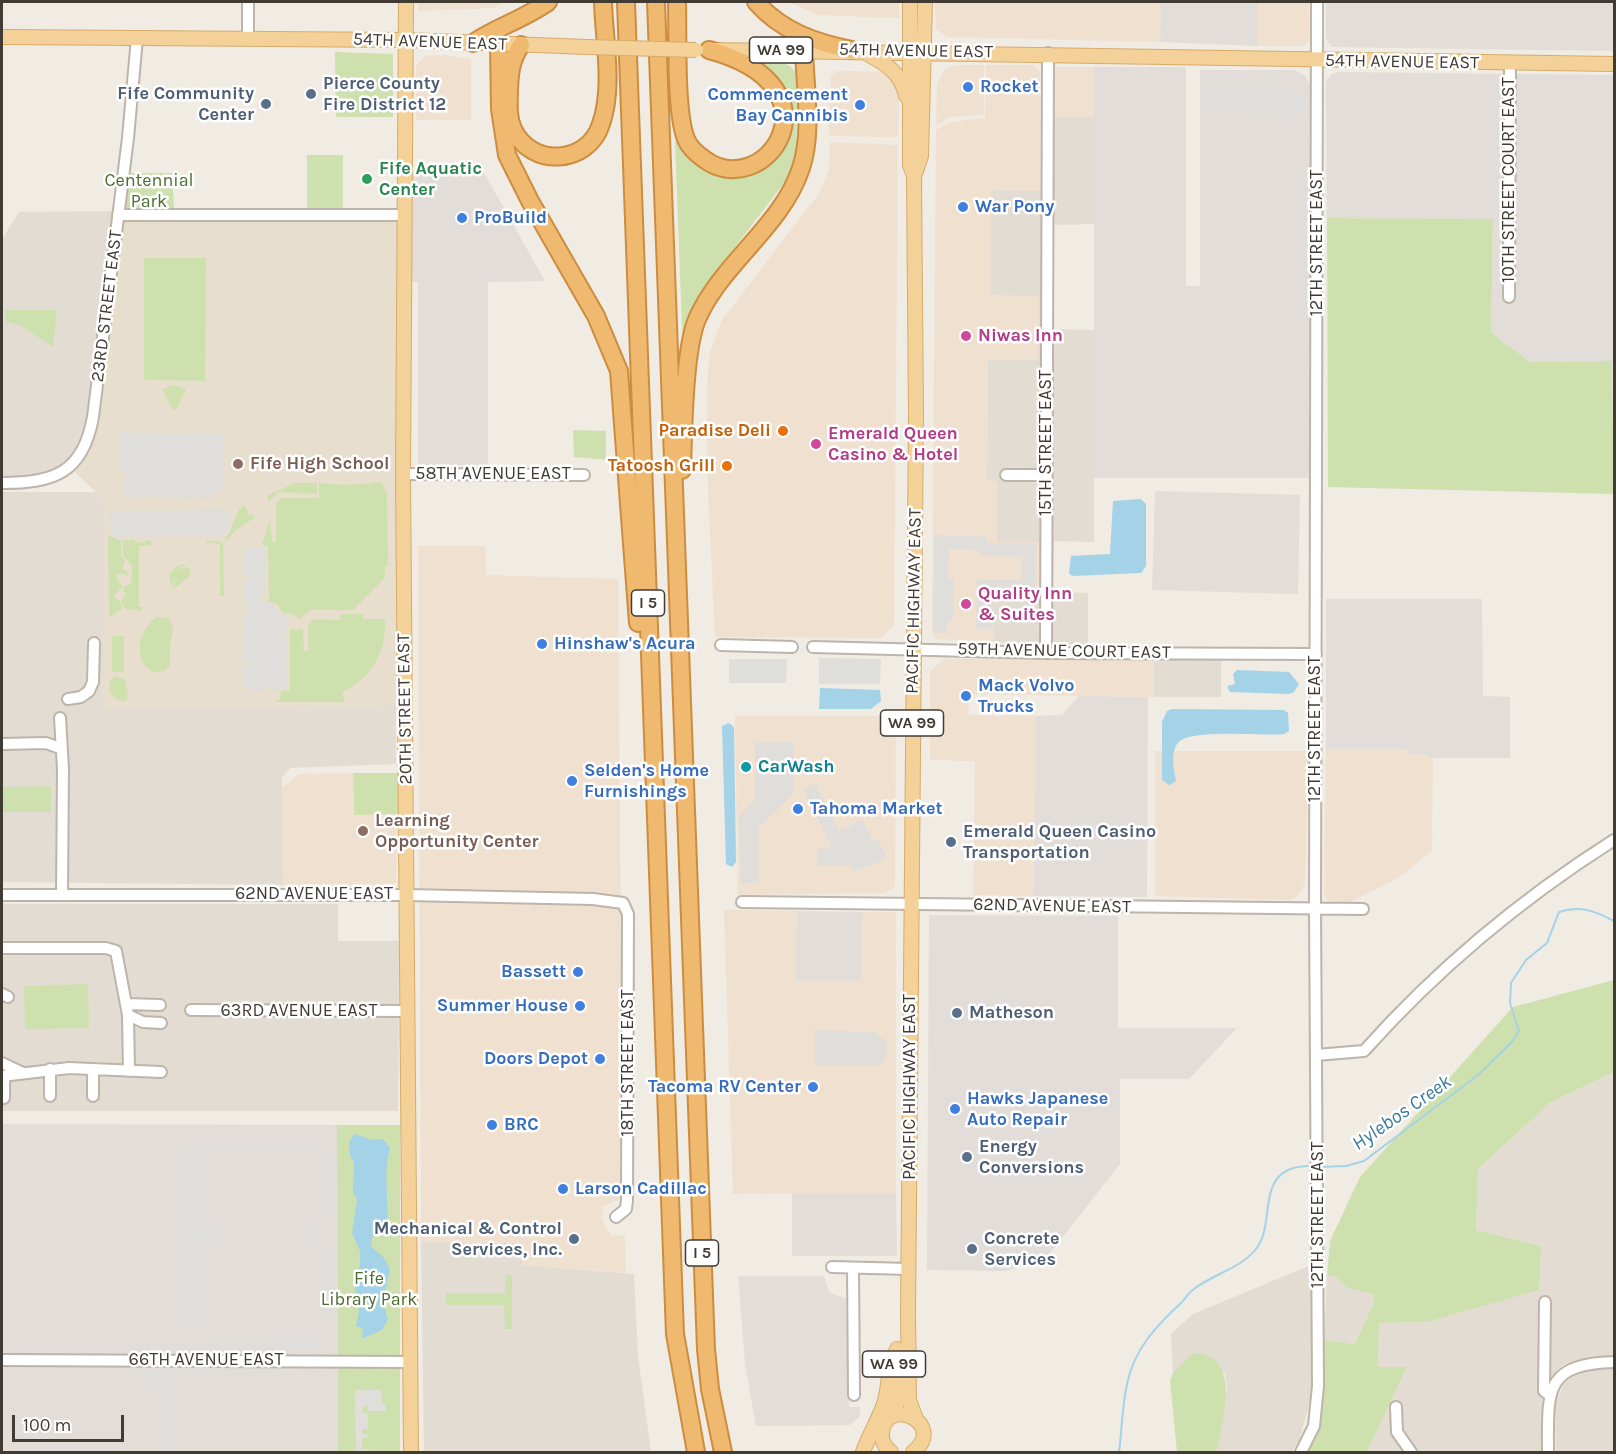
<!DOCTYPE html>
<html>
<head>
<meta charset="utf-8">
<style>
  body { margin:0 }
  #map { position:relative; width:1616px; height:1454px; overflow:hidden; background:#f0ebe3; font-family:Karla,sans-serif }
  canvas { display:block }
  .frame { position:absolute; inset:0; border:3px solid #413b34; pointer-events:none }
  .scale { position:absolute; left:12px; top:1415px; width:112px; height:27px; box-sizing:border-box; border:3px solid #413b34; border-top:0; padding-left:8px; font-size:18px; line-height:21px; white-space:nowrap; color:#413b34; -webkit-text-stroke:4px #fff; paint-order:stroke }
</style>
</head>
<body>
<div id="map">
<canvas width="1616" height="1454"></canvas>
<div class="frame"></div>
<div class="scale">100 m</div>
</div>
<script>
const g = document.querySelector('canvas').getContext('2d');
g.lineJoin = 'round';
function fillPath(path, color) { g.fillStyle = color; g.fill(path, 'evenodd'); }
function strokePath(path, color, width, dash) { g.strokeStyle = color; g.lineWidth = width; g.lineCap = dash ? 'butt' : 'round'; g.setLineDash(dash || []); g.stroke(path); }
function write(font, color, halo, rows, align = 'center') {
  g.font = font + ' Karla,sans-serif'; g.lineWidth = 5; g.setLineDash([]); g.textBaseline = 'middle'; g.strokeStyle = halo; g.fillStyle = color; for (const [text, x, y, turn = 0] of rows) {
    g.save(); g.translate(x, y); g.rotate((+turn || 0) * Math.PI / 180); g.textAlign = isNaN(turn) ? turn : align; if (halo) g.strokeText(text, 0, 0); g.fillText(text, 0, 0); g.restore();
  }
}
fillPath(new Path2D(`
  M1054,117H1094V224L1052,225V329L1094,330V542L1054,541L1053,592L1088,593V645L993,642L994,604L1002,598L1041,542H997V481H987L988,360H1038L990,295L991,190L1054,191Z
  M113,211L89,417L82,441L63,465L46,474L2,478V239L19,212Z
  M2,492H96L105,501L104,708L396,705V764L290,768L282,778L283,885L2,882Z
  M1154,659L1221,660V697H1154Z
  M2,904H338V941H399L398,1111H2Z
  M1614,1072V1358L1576,1360L1563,1365L1549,1379L1542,1397V1452H1367L1407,1367H1378L1379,1323L1426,1322L1541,1246L1476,1230L1478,1169L1549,1104Z
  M421,1242L522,1243V1265L634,1274L638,1356L651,1452H424Z
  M1311,1265V1398L1299,1440L1291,1452H1217L1227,1387L1225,1374L1193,1354L1173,1373L1171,1334L1193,1314Z
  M1327,1276H1335L1347,1288L1373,1294L1374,1302L1355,1344L1324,1340Z
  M1614,1365V1452H1556L1555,1406L1564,1384L1578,1371Z`), '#e3dcd2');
fillPath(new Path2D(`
  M418,2H506L494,8L418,11Z
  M789,2H899V18L817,15Z
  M935,2H1161L1160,42L947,37L936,29Z
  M1258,2H1309V40L1305,46H1258Z
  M444,55L471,59V120H416V66L425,56Z
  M957,65H984V114L950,117L936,126L937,84L945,69Z
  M986,65H1032L1040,72L1041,191L991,190L990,295L1039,296L1038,360H988L987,480L997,481V542H1042L1041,598H1002L994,604L993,642L936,639L932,633L936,130L950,122L985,118Z
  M1054,67H1094V117H1054Z
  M836,71L888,72L899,84L898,137L829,136L831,76Z
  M830,142L898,145L894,625L881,638L715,637L707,468V385L710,352L722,320L820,192L829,171Z
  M418,546H485L486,575L618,579L623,1198L604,1206L601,1219L612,1236L625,1235L626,1273L522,1265V1243L421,1242Z
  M944,659H1154V697L968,694L969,715L1036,716L1034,896L973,895L975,761L930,760V672Z
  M735,716H896L895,886L885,893L738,895Z
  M1326,749H1408V754L1429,755V758H1433L1432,851L1398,878L1348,903H1331L1324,895Z
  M1155,751H1309L1305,883L1301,892L1293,899L1284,900L1155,896Z
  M353,773L354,814H398L396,882L391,885H283L282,788L299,774Z
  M724,910L797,911V980L861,981L862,912H896V1193L733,1194Z`), '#f0e0d0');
fillPath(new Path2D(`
  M1161,2H1258V46L1160,42Z
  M1326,2H1614V51L1331,47L1326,39Z
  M1094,67H1186V286H1200V70H1295L1304,75L1310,84V478H1094Z
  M1339,72L1614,75V413L1612,361L1530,362L1491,332L1493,220L1327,218L1326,81L1332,74Z
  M405,171H483L545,281L488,282V465H418V282H404Z
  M1155,491L1300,495L1298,594L1152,590Z
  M1326,599H1482L1483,696L1510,697V758H1429L1428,755L1408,754L1407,749H1326Z
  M1079,696L1148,697L1147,897L1034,896L1036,716L1062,715Z
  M797,911L862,912L861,981H796Z
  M929,915L1118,916V1028H1237L1189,1079H1120V1164L1047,1257L1006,1271L927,1270Z
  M2,1124L337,1125L338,1452H2Z
  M792,1193H896L897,1256H792Z
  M738,1276H824L829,1292L846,1299L849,1407H860V1416L850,1425L756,1426L745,1364Z`), '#e2ddd8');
fillPath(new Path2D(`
  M118,215H405V705L103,708L105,501L70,467L88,441Z`), '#e8dece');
fillPath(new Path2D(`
  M335,52L393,54V117H336Z
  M760,62C774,60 792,61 798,77L796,152L790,175L706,285L693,312L683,352L675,142H681L726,174L788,136C794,115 792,94 777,77C771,72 763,67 760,62Z
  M307,155H343V209H307Z
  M129,173H172L174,210L122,211Z
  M1327,218L1493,219L1491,332L1530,362L1612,361L1614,494L1328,487Z
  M144,258H206L205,381L144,380Z
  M5,310H57L53,347L18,324L6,322Z
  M174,385L186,389L176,410H173L162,389Z
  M573,430L606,431V460L574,457Z
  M381,482L387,494L388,565L385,566V578L353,610H310L299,619L293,614L283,613L277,604L269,602L268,546L262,545V543L270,520L272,542H276V504L281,498H319V483L348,485Z
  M295,483H317V494L279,492L268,502V495Z
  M244,505L249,514L255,515L254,518L235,531L226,541L225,538C235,529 232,514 244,505Z
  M108,535L121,541V556L125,561L122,569L128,573L127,576L122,573L117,575V580L122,586L114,597L120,600L122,609L109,618Z
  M123,540H135V543L151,540V545L139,546V607H144L140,611L124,608L121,602L125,595L123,587L131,584L132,566L123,555Z
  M206,541H219L223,544L224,596H220V544L206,543Z
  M182,564L188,567H181L180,572L183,568H189L190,576L175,588L173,581L177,579H173V590L169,576L175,567Z
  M341,614H363V619H385C387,651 372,679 342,692L345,702H276L280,699L281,691L290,690V629H303L304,651H308V625L314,619L340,620Z
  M157,617L168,618L174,628L170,645V665L165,671L157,673C130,665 138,629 157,617Z
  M112,636H124V672H112Z
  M115,676L125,680L128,695L126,701C113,702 108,692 110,681Z
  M353,773H398V814L354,815Z
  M51,786V812H2V787Z
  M1614,980V1072L1550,1103L1478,1169L1476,1230L1541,1246L1539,1290L1426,1322L1379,1323L1378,1367H1407L1367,1452H1308L1321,1425L1324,1340L1355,1344L1374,1302L1373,1294L1347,1288L1335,1276H1327L1330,1241L1360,1177L1513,1007Z
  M88,984L89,1028L25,1029L24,986Z
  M337,1125H400V1452H338Z
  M506,1275H512V1329H505L504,1305H446V1293H505Z
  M1193,1353C1244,1355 1222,1421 1217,1452H1177L1170,1380L1173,1373Z`), '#cfe0af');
fillPath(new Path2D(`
  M1202,88L1294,89L1303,98V108L1294,115L1202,113Z
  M119,432L152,433L154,440L156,433H192L194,440L196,433H223V492H214V498H196L194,492L192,498L155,497L154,492L152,497H124L125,471L120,470V462H118Z
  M223,510L233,514L228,531L221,536L118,537L113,535L109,528V512Z
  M934,535L986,536L987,543H1036L1035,597H994L993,629H976L977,580H1021L1022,557L980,556L979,550L949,549L948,580H954L953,621H947V633L933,632Z
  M243,548H265V576L259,577L265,579V594L259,595L260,601L276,607L281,616H287V634L280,637L287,638V662L281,663L287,665V690H272V687H266V690H250V687H244V665H251L244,662V638L250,635H244V613H250V605H244V580H250V577L244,576Z
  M819,658L881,659L880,684H819Z
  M729,659H787L786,683H729Z
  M755,742H794V792L758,829V883H741L739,817L755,800Z
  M816,784L839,831L862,820L873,841L878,839L887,858L854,872L851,866H817V849L832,848L804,790Z
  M815,1030L874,1032L886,1041V1055L880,1066L815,1065Z
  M318,1143V1149L204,1150V1144Z
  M322,1146H328V1221H322Z
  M179,1148H202V1221H196V1232H205V1226H220L221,1248H205V1242H197V1250H203V1321H187V1327H179V1244H186V1230L179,1229Z
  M321,1225L322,1248H307L306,1226Z
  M321,1252H329V1318H322Z
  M319,1340V1346H205V1341Z
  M141,1370H169V1381H175V1452H169V1387H154V1394H141Z
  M355,1390H381L382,1403L385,1404L386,1411H368V1405L362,1408V1413H368V1429H362V1434L368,1435V1438H362V1449H369V1452H356Z`), '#e0dedb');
fillPath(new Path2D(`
  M1141,499L1146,504V566L1141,573L1072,576L1069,573L1071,556L1110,554L1113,501Z
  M1237,670L1289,672L1299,684L1294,692L1289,694L1230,692L1227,686L1235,684L1233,674Z
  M820,688L880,690L881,701L871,709H819Z
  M1172,709L1284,710L1288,713L1289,731L1284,734C1263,737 1188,727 1177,744C1170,755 1174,770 1176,781L1169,785L1162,780V722L1167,711Z
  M729,723L734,727L736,862L732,867L726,864L722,726Z
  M354,1134L372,1140L383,1139L390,1148C383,1173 389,1196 387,1222L372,1238L371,1246L384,1258L390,1269L383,1304L388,1319L382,1330L362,1339L363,1329L356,1326L359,1311L354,1283L360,1266V1251L352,1233L357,1200L353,1192L354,1163L350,1155L349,1143Z`), '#a4d2e7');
strokePath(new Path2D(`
  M1319,1167L1346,1166L1364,1161L1478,1075L1511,1043L1519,1031L1510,1003L1511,983L1526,960L1547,943L1559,912C1580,905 1595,911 1614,921
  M1119,1452C1122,1430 1122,1406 1127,1384C1134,1349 1157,1325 1182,1302C1186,1298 1189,1292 1194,1289C1213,1274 1240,1269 1256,1249C1278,1223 1251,1163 1314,1166`), '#a4d2e7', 2);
const minor = new Path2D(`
  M248,39V2
  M118,215H405
  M1509,297L1510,63
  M403,474L584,475
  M1006,475H1046
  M2,483C54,483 83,473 93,417L128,138L137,38
  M721,645L792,647
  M813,647L1047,653L1316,654
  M1046,653L1048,53
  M68,699L81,697L89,691L93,682L94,643
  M60,718L63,769L62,895
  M2,744L46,743L60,748
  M2,895H407L593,899L623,903L628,914L627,1200L626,1209L616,1217
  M742,902L1363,909
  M2,948H106L116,951L128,1015L129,1071
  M2,994L8,997
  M126,1004L160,1005
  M191,1010L407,1011
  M128,1015L143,1022L161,1023
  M1316,1055L1364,1051C1438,968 1521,899 1614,840
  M2,1063L23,1073
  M50,1069V1096
  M93,1069V1096
  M2,1076L69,1068L161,1072
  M4,1076V1098
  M832,1267L909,1269
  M853,1268L854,1395
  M1545,1302L1544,1391L1550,1395
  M2,1360L410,1362
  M1396,1407L1397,1432L1411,1452
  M1301,1452L1314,1426L1318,1386L1315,908L1317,2
  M1548,1452C1548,1392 1543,1364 1614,1362`);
const major = new Path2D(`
  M406,2L403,474L411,1452
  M910,2V165L914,176
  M2,37L406,40L587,47
  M713,50L1614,64
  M864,52C884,63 901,71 906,96
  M893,1416L898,1399L894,1372
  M916,1419L909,1400L908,1312L916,417L914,177L921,156L925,2
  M863,1452C869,1435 878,1421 884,1404C890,1385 887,1369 897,1349
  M891,1452C885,1447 881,1441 882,1433C886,1394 948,1424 913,1452`);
const highway = new Path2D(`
  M626,2L675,1334L696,1452
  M656,2L706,1349L710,1389L723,1452
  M677,2C678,34 675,112 686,139C689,147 697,154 704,159C764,204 847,87 709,50
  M756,2C781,31 816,43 852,50
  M473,43C497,27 524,19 548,2
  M499,44L500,109L507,155L530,201L596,316L619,371L638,623
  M521,45C511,60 510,71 509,88C509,102 507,116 513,129C531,168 588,165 601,124C614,87 604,40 603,2
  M682,470C683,434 684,346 698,317C723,262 782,226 801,168C813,132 805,87 804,50`);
strokePath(minor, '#bdb4aa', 14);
strokePath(major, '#d6ac6b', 16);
strokePath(highway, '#cc8d41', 20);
strokePath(minor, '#fff', 10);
strokePath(major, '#f3d198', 14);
strokePath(highway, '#efb96f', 16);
const majorBridge = new Path2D(`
  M587,47L696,50`);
strokePath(majorBridge, '#d6ac6b', 16, []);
strokePath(majorBridge, '#f3d198', 14);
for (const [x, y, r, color] of [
  [968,87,6,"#3f7fe0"],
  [311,94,6,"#5c6f8a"],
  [266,104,6,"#5c6f8a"],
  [860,105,6,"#3f7fe0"],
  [367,179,6,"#2e9e5b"],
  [963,207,6,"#3f7fe0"],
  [462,218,6,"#3f7fe0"],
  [966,336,6,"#d1479c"],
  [783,431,6,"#e8710a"],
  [816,444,6,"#d1479c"],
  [238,464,6,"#8d6e63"],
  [727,466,6,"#e8710a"],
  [966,604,6,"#d1479c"],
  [542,644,6,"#3f7fe0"],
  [966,696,6,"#3f7fe0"],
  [746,767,6,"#0f9aa8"],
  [572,781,6,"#3f7fe0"],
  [798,809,6,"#3f7fe0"],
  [363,831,6,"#8d6e63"],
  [951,842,6,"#5c6f8a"],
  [578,972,6,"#3f7fe0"],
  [580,1006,6,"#3f7fe0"],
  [957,1013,6,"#5c6f8a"],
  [600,1059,6,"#3f7fe0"],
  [813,1087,6,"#3f7fe0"],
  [955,1109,6,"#3f7fe0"],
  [492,1125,6,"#3f7fe0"],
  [967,1157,6,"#5c6f8a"],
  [563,1189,6,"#3f7fe0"],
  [574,1239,6,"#5c6f8a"],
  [972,1249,6,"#5c6f8a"]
]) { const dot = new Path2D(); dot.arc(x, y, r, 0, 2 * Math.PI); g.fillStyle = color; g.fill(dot); strokePath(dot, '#fff', 2); }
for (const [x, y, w] of [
  [781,50,63],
  [648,603,33],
  [912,723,63],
  [702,1253,33],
  [894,1364,63]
]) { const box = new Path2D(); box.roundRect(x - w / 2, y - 13, w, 26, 4.5); g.fillStyle = '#fff'; g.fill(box); strokePath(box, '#413b34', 1.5); }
write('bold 16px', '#413b34', null, [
  ["WA 99",781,50],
  ["I 5",648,603],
  ["WA 99",912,723],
  ["I 5",702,1253],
  ["WA 99",894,1364]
]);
write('18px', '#413b34', '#fff', [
  ["54TH AVENUE EAST",430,42,2],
  ["54TH AVENUE EAST",916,51,1],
  ["54TH AVENUE EAST",1402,62,1],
  ["10TH STREET COURT EAST",1509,180,-90],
  ["12TH STREET EAST",1317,243,-90],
  ["23RD STREET EAST",107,306,-83],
  ["15TH STREET EAST",1046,443,-90],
  ["58TH AVENUE EAST",493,474],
  ["PACIFIC HIGHWAY EAST",914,601,-89],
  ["59TH AVENUE COURT EAST",1064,651,1],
  ["20TH STREET EAST",405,709,-91],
  ["12TH STREET EAST",1315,729,-90],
  ["62ND AVENUE EAST",314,894],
  ["62ND AVENUE EAST",1052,906,1],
  ["63RD AVENUE EAST",299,1011],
  ["18TH STREET EAST",628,1063,-90],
  ["PACIFIC HIGHWAY EAST",910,1087,-90],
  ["12TH STREET EAST",1318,1215,-90],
  ["66TH AVENUE EAST",206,1360]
]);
write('bold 18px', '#4e5e75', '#fff', [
  ["Pierce County",323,84],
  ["Fire District 12",323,105],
  ["Fife Community",254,94,"right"],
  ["Center",254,115,"right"],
  ["Emerald Queen Casino",963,832],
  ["Transportation",963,853],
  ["Matheson",969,1013],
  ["Energy",979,1147],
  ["Conversions",979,1168],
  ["Mechanical & Control",562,1229,"right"],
  ["Services, Inc.",562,1250,"right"],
  ["Concrete",984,1239],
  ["Services",984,1260]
], 'left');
write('bold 18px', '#366cbe', '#fff', [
  ["Rocket",980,87],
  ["Commencement",848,95,"right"],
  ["Bay Cannibis",848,116,"right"],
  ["War Pony",975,207],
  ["ProBuild",474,218],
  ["Hinshaw's Acura",554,644],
  ["Mack Volvo",978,686],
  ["Trucks",978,707],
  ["Selden's Home",584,771],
  ["Furnishings",584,792],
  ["Tahoma Market",810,809],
  ["Bassett",566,972,"right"],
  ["Summer House",568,1006,"right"],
  ["Doors Depot",588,1059,"right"],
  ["Tacoma RV Center",801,1087,"right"],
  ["Hawks Japanese",967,1099],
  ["Auto Repair",967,1120],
  ["BRC",504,1125],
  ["Larson Cadillac",575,1189]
], 'left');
write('bold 18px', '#27864d', '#fff', [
  ["Fife Aquatic",379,169],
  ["Center",379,190]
], 'left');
write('18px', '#4b6c2e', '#fff', [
  ["Centennial",149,181],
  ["Park",149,202],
  ["Fife",369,1279],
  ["Library Park",369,1300]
]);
write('bold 18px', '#b23c85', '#fff', [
  ["Niwas Inn",978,336],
  ["Emerald Queen",828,434],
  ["Casino & Hotel",828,455],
  ["Quality Inn",978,594],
  ["& Suites",978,615]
], 'left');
write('bold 18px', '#c56008', '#fff', [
  ["Paradise Deli",771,431],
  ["Tatoosh Grill",715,466]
], 'right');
write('bold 18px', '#785e54', '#fff', [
  ["Fife High School",250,464],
  ["Learning",375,821],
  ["Opportunity Center",375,842]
], 'left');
write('bold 18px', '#0d838f', '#fff', [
  ["CarWash",758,767]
], 'left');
write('italic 20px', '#37799a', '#fff', [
  ["Hylebos Creek",1402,1113,-35]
]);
</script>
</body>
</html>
